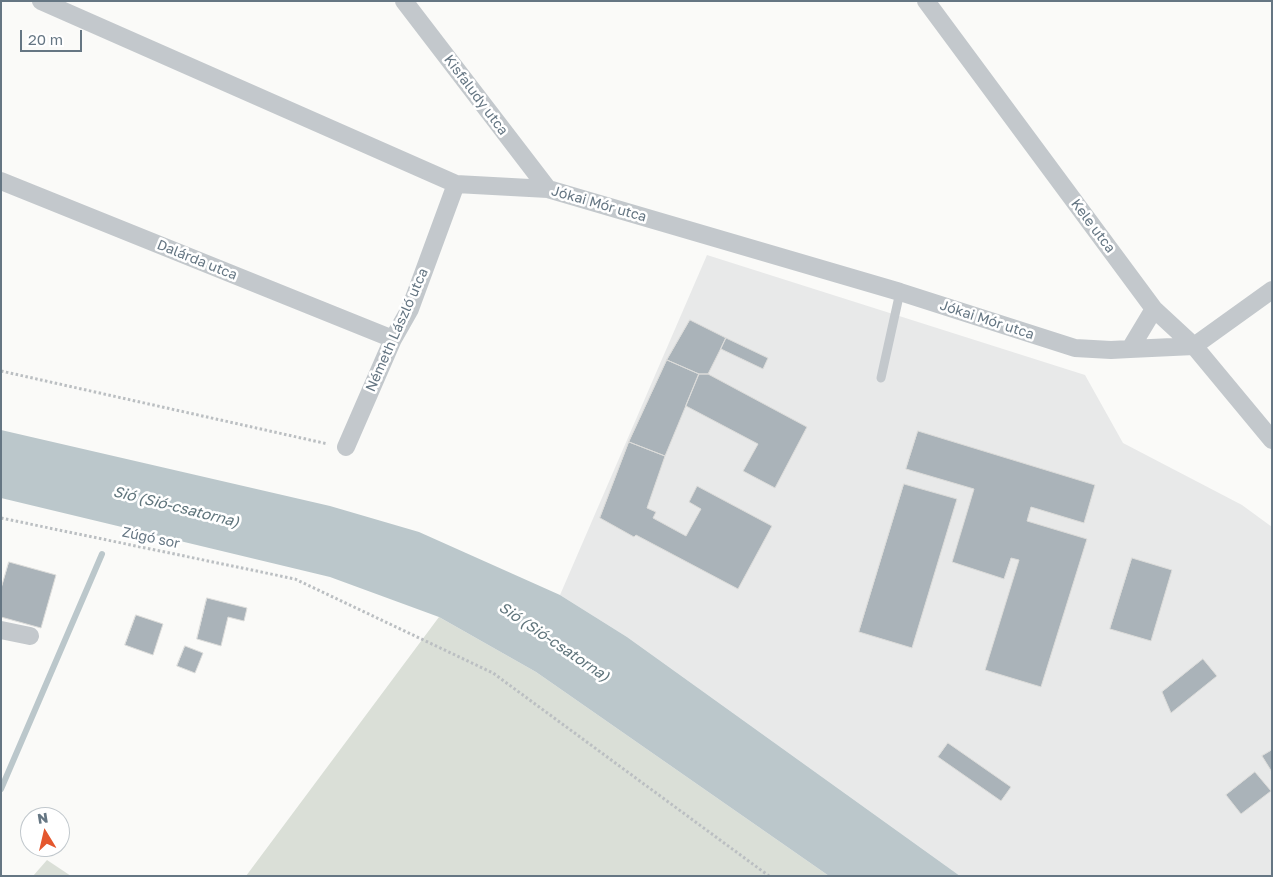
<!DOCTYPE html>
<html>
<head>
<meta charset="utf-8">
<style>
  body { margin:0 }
  #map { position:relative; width:1273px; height:877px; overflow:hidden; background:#fafaf8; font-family:"Golos Text",sans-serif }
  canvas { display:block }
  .frame { position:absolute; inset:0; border:2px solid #657683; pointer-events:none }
  .north { position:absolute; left:20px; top:807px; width:50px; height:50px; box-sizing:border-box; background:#fff; border:1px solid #c1c8cd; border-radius:50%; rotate:351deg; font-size:14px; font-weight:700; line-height:20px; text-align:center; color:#657683 }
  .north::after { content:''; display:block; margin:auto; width:18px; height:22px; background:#e4572e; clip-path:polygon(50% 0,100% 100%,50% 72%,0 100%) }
  .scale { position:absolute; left:20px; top:30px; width:62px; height:22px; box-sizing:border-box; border:2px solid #657683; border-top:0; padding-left:6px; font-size:15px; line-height:18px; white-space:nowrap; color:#657683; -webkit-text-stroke:4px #fff; paint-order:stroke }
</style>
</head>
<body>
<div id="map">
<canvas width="1273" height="877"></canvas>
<div class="frame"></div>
<div class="north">N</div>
<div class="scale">20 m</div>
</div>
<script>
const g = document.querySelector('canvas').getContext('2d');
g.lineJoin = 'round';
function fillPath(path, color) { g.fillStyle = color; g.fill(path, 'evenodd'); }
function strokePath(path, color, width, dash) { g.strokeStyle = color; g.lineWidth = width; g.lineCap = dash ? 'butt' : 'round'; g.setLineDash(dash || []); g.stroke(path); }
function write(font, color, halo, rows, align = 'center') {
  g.font = font + ' "Golos Text",sans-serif'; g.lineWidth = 5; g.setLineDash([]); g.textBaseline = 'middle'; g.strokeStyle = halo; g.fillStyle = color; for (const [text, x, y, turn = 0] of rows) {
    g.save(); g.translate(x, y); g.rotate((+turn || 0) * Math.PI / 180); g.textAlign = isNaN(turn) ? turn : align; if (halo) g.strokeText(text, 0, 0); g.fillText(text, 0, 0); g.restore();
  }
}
fillPath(new Path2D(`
  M707,255L1085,375L1123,443L1242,505L1272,527V876H960L627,637L560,595Z`), '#e8e9e9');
fillPath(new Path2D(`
  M439,617L536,672L829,876H246Z
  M47,860L71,876H33Z`), '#dadfd7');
fillPath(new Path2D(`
  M1,430L330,506L419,532L560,595L627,637L960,876H829L536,672L439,617L330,577L1,498Z`), '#bbc7cb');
strokePath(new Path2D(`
  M1,789L102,554`), '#bbc7cb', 6);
const building = new Path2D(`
  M690,320L726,338L708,374H699L667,360Z
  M726,338L768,358L763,369L721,349Z
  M667,360L699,374L665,456L629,442Z
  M699,374H708L807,427L775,488L743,471L758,444L686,406Z
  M918,431L1095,485L1084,523L1031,507L1027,521L1087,539L1041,687L985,670L1019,560L1011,558L1004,579L952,562L974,489L906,469Z
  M629,442L665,456L647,508L656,512L653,518L686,536L701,509L689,502L697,486L772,526L738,589L636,535L634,537L600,518Z
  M904,484L957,499L912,648L859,632Z
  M1132,558L1172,570L1151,641L1110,629Z
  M9,562L56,575L41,628L1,617V589Z
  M207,598L247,608L244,621L228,617L221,646L197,639Z
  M136,615L163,624L153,655L125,645Z
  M185,646L203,653L195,673L177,666Z
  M1203,659L1217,676L1171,713L1162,692Z
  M948,743L1011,787L1001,801L938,757Z
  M1272,750V772L1262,756Z
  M1255,772L1271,791L1241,814L1226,795Z`);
fillPath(building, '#aab3b9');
strokePath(building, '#dcdcda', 1);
strokePath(new Path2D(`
  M1,371L328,444
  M1,518L295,579L493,673L769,876`), '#bbbfc2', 3, [2.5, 2.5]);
strokePath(new Path2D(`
  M881,378L900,292`), '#c3c8cc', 9);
strokePath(new Path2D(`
  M41,1L456,184L548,189L900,292L1075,348L1111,350L1130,349L1154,309
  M404,1L548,189
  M926,1L1154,309L1194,346L1272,440
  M1,181L393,339
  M1130,349L1194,346L1272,290
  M346,447L393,339L410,309L456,184
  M1,630L30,636`), '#c3c8cc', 18);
write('14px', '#657683', '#fff', [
  ["Kisfaludy utca",476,95,53],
  ["Jókai Mór utca",599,204,16],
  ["Kele utca",1093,226,53],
  ["Dalárda utca",197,260,22],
  ["Jókai Mór utca",987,320,18],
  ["Németh László utca",397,330,-66],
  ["Zúgó sor",151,538,12]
]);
write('italic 15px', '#60757c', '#fff', [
  ["Sió (Sió-csatorna)",176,507,14],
  ["Sió (Sió-csatorna)",554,642,34]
]);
</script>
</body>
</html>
